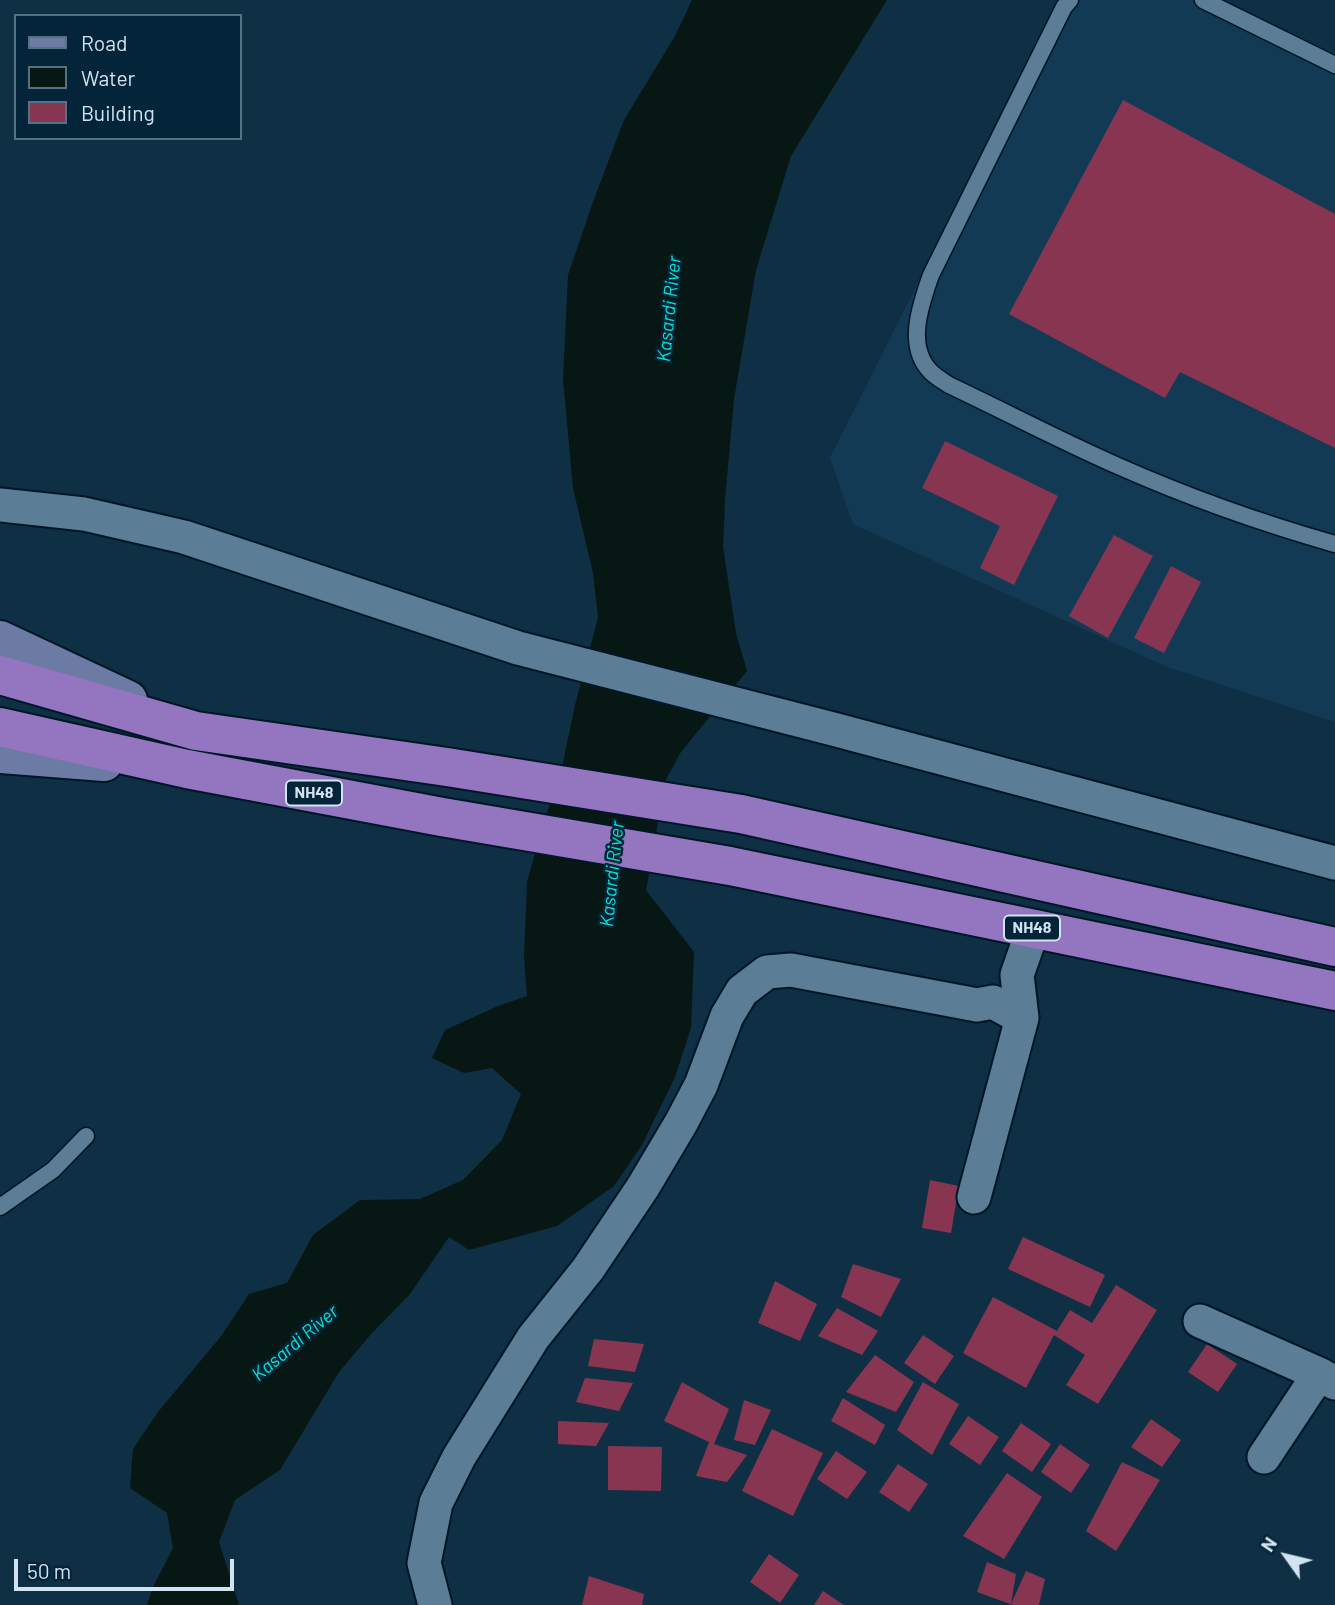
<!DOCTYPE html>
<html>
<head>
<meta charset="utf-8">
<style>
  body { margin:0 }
  #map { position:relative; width:1335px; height:1605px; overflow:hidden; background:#0f2f44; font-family:Barlow,sans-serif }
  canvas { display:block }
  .legend { position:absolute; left:14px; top:14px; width:228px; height:126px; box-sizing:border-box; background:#042539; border:2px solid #567182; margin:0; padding:9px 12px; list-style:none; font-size:21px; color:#d1e2f0 }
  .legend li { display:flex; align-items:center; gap:14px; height:35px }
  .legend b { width:35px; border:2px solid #567182 }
  .north { position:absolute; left:1251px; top:1521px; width:70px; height:70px; -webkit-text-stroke:5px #042539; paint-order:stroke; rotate:304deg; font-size:19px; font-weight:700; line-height:28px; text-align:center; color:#d1e2f0 }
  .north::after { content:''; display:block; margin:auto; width:24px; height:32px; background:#d1e2f0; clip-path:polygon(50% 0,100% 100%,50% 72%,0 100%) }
  .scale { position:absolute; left:14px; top:1559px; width:220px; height:32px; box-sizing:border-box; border:4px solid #d1e2f0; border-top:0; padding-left:9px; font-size:21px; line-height:24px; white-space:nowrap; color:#d1e2f0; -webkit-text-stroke:5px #042539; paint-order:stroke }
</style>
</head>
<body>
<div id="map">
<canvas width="1335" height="1605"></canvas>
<ul class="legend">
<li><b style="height:9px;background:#6c7ba3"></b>Road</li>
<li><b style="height:19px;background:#071714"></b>Water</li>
<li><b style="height:19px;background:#883551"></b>Building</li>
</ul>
<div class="north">N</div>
<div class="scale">50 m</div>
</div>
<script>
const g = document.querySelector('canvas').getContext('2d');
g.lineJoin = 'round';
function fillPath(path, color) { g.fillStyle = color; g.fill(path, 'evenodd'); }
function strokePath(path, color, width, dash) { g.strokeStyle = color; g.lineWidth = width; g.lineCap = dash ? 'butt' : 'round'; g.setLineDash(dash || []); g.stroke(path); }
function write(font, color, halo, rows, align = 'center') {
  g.font = font + ' Barlow,sans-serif'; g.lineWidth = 5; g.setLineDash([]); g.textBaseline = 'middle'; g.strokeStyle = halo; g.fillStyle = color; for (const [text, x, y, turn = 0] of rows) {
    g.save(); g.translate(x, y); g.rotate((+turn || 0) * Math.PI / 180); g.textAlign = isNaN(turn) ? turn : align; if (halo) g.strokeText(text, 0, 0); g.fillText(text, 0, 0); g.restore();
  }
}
fillPath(new Path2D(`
  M1060,0H1218L1335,57V722L1167,667L853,524L830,458Z`), '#133a54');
fillPath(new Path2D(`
  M692,0H887L791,156L756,270L734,399L725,500L723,547L736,633L747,671L681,752L662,787L655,843L646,890L694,952L691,1028L675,1077L642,1145L614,1186L557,1226L469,1250L449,1237L410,1294L371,1334L339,1372L280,1470L235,1500L219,1542L239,1605H147L153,1587L173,1548L167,1513L130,1488L133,1449L158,1412L222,1335L249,1294L287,1283L313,1235L360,1200L420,1199L463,1180L502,1140L521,1094L492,1068L464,1073L432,1058L445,1030L498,1006L527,996L524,957L527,882L544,822L562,768L575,705L598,618L593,573L573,488L563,379L568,275L593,202L624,120L675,36Z`), '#071714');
fillPath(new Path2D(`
  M1123,100L1335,214V448L1180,372L1165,398L1009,314Z
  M945,441L1058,496L1014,585L980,568L1000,526L922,488Z
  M1114,535L1153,556L1108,638L1069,616Z
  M1171,566L1201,582L1164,653L1134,638Z
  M930,1180L959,1186L951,1233L922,1228Z
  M1023,1237L1105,1275L1090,1307L1008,1269Z
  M853,1264L901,1279L881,1317L841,1297Z
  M775,1281L817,1304L800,1341L758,1323Z
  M1116,1285L1157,1310L1098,1404L1066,1385L1085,1355L1054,1335L1026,1388L963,1353L993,1297L1057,1331L1070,1310L1092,1323Z
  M837,1308L878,1331L862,1355L818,1336Z
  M923,1335L954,1356L935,1384L904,1363Z
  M594,1339L644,1344L635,1372L588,1366Z
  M1207,1344L1237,1364L1218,1392L1188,1372Z
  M875,1355L914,1382L896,1412L846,1392Z
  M585,1378L633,1383L619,1411L576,1402Z
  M682,1382L729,1409L714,1444L747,1455L727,1482L696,1476L709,1442L664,1421Z
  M923,1382L959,1404L932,1455L897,1430Z
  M843,1398L885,1425L875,1445L831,1421Z
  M744,1400L771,1410L755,1445L734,1440Z
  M968,1416L999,1437L980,1465L949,1444Z
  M1151,1419L1181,1440L1162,1467L1131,1447Z
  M558,1421L609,1423L596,1446L558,1444Z
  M1021,1423L1051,1444L1032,1472L1002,1451Z
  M772,1429L823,1453L793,1516L742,1491Z
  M1060,1444L1090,1465L1071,1493L1041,1472Z
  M608,1446L662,1447L661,1491L608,1490Z
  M836,1451L867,1472L847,1499L817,1479Z
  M1122,1462L1160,1480L1116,1551L1086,1531Z
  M898,1464L928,1484L909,1512L879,1492Z
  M1007,1473L1042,1497L1004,1559L963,1536Z
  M769,1554L799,1575L780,1603L750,1582Z
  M987,1562L1016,1574L1011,1604L1026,1571L1045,1579L1039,1605H1013L977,1592Z
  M589,1576L644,1594L642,1605H582Z
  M823,1591L844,1605H814Z`), '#883551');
const lane = new Path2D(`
  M1070,0L1064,7L931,275C921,304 905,346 931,372C936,377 943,381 949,385C1006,412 1061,441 1118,466C1188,497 1261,523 1335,544
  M1203,0L1335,65
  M0,1207L53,1170L86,1136`);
const street = new Path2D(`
  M0,505L84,514L184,537L518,648L833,729L1335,863
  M974,1197L1022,1018
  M1200,1321L1319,1374L1335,1383
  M1264,1457L1319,1374
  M435,1605L424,1563L436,1503L459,1457L533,1338L588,1269L643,1187L681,1123L701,1085L727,1016L742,991L767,972L791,970L977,1005L993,1002L1022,1018L1017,975L1033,929`);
const secondary = new Path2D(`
  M0,640L128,700
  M0,754L104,762`);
const highway = new Path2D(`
  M0,675L196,731L447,767L741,814L1335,947
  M0,727L187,769L442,817L730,866L1335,991`);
strokePath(lane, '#011626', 19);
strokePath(street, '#011626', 37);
strokePath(secondary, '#011626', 42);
strokePath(highway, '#011626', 42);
strokePath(lane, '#5c7d96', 16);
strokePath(street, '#5c7d96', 33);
strokePath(secondary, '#6c7ba3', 38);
strokePath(highway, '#9375c0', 38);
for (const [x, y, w] of [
  [314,793,56],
  [1032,928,56]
]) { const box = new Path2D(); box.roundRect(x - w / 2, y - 12.5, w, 25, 5); g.fillStyle = '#042539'; g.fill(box); strokePath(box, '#d1e2f0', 2); }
write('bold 16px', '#d1e2f0', null, [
  ["NH48",314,793],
  ["NH48",1032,928]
]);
write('italic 19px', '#05e2cb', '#042539', [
  ["Kasardi River",669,309,-84],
  ["Kasardi River",612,874,-84],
  ["Kasardi River",295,1343,-40]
]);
</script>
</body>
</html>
